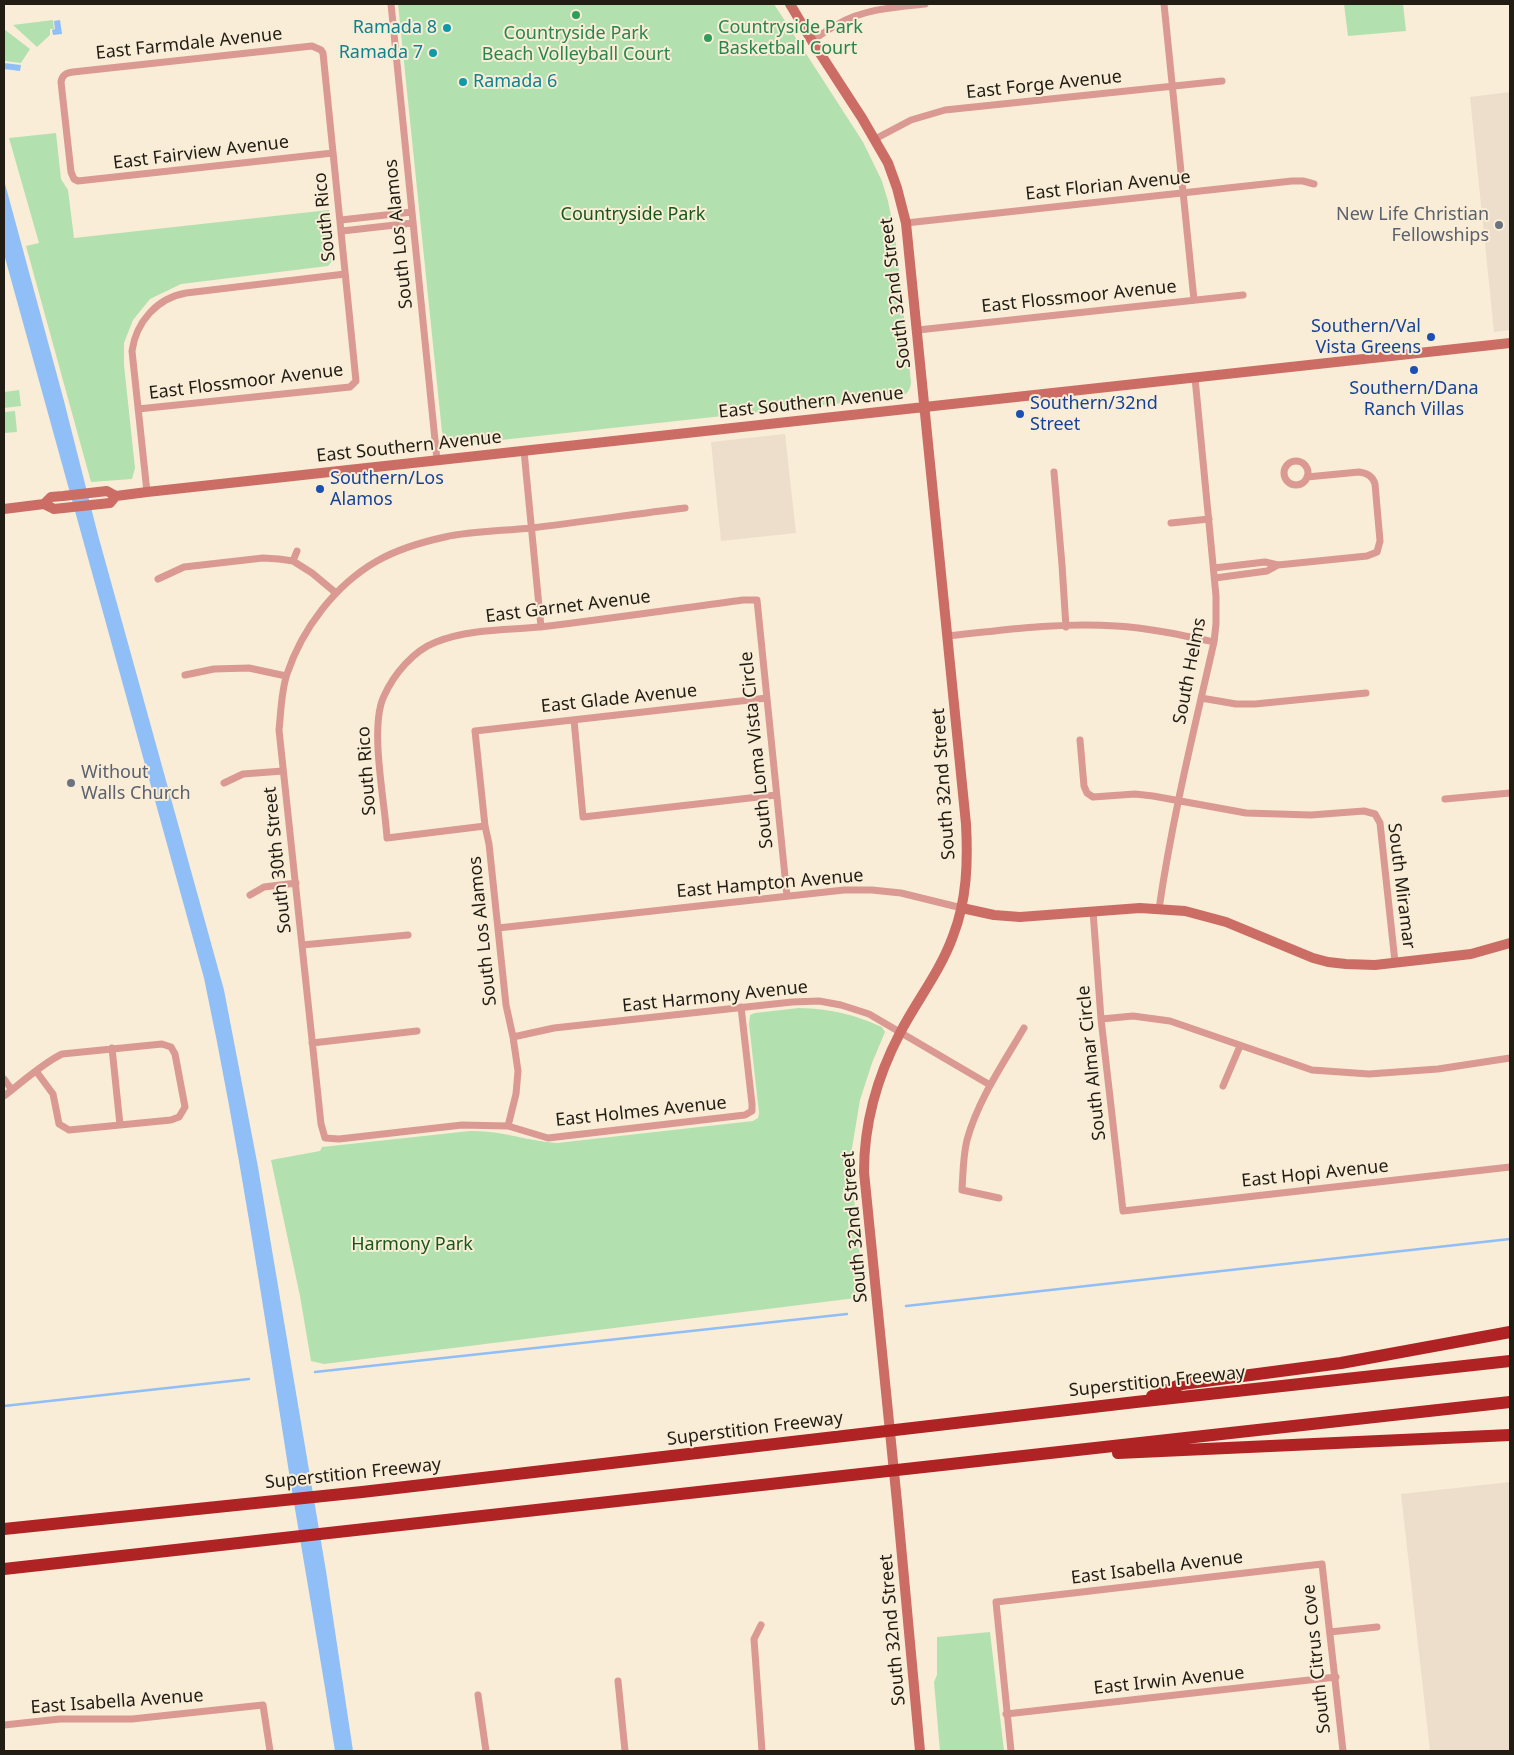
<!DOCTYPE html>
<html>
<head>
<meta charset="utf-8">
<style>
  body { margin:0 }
  #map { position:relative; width:1514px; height:1755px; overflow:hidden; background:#f9edd7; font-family:"Noto Sans",sans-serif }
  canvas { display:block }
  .frame { position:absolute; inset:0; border:5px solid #211d15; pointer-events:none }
</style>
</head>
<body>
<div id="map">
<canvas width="1514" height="1755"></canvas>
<div class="frame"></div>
</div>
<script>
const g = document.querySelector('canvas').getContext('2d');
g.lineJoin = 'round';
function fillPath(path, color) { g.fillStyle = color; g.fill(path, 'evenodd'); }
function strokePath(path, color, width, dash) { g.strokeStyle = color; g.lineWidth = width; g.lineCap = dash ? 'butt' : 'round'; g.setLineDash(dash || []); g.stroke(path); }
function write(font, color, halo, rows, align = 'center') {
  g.font = font + ' "Noto Sans",sans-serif'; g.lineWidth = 4; g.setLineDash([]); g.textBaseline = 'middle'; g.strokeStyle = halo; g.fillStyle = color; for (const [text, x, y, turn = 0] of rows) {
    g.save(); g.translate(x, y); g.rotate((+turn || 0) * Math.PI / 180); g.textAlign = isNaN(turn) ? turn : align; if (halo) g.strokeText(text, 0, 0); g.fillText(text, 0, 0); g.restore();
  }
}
fillPath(new Path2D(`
  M1510,92V330L1494,332L1470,97Z
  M785,434L796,533L721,541L711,442Z
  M1510,1482V1751H1430L1401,1494Z`), '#ecdecb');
fillPath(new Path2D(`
  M398,4H774L863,142L882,181L888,201L895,235L911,382C910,396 901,397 889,398L455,445L447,442L442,432Z
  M1344,4H1403L1406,31L1348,36Z
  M53,20L54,29H50V35L37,47L13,25Z
  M4,29L30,49L21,63L4,61Z
  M56,133L61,179L68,190L74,238L329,210L334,259L328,266L181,284L150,299L133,320L124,343V365L135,468L132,479L91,482L26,246L39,243L9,138Z
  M19,390L21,406L4,408V392Z
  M15,411L17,432L4,433V412Z
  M799,1008C831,1009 853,1014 882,1027L885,1032L872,1063L860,1100L851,1154L852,1178L864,1297L324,1364L311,1361L300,1296L271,1160L320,1151L322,1147L470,1131C500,1130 527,1141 557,1143L753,1121L758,1118L759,1113L749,1024L750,1015L755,1013Z
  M990,1632L1004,1751H940L934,1682L937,1675V1637Z`), '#b3e0af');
fillPath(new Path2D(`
  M60,20L62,34L53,35L52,30L55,29L54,21Z
  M4,63L21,65L20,71L4,69Z
  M4,180L64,401L98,535L224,990L258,1167L326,1571L353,1751H335C321,1660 305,1570 290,1479C264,1312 239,1144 204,978L4,254Z`), '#90bef6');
strokePath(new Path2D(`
  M906,1306L1510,1239
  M315,1372L847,1314
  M4,1406L249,1379`), '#90bef6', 2.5);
strokePath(new Path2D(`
  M391,4L437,460
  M1164,4L1194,300
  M812,41C820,35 829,29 838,24C864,9 895,7 925,4
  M875,139L911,120L945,110L1222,81
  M341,220L412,212
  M906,223L1292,181H1303L1314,184
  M342,231L413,223
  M918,330L1243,295
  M138,409L350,387L356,381L323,53L321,50L312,46L73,72C66,73 62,75 61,82L71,172L74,179L78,181L333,153
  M524,451L541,627
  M1284 473a12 12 0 1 1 24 0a12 12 0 1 1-24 0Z
  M1054,472L1062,565L1066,627
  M147,492L132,351C136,322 157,298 186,293L345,274
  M685,508C634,514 583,522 531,528C503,531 472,531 445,537C422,542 398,549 377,561C335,585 302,629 287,674C281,692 281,712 279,730L321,1124L325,1138L339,1139L462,1125L508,1126L548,1138L745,1115L752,1111V1104L741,1007
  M1171,523L1209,519
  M293,561L297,551
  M1214,568L1265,562L1278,565L1367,556L1377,552L1380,541L1375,484C1373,476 1367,473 1359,472L1307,477
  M1215,578L1267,571L1278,565
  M158,579L184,567L263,558L279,559L293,561L312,573L336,593
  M948,636C1003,630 1060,622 1116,626C1149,628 1181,635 1214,642
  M185,675L214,669L249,668L286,676
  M1201,698L1236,704H1255L1366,693
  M574,720L583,817L776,795
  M1080,740L1084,786L1087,793L1093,797L1135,794L1153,796L1246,813L1311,815L1364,811L1375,814L1380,823L1395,962
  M224,783L243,774L283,771
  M1445,799L1510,793
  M485,826L387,838C385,802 369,727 384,696C394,674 413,651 436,642C468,629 506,630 540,627C608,619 676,609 743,600H757L787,896
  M250,895L264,887L296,883
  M1159,909C1172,819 1194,730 1214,642L1216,624V596L1195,378
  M1093,911L1101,1019L1123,1211L1510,1167
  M498,928L844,890H872L901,893L962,908
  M302,945L408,935
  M1101,1019L1133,1016L1170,1021L1312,1070L1369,1074L1438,1069L1510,1058
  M513,1037L554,1028L792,1002L819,1001L841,1005L869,1014L990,1085
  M312,1043L417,1031
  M112,1048L120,1125
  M4,1079L12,1090
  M1223,1086L1240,1046
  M4,1096C21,1083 43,1063 62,1054L162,1044L171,1047L175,1054L185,1107L179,1117L171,1120L69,1130L59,1124L53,1094L36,1071
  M508,1126L516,1094L518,1071L513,1037L506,1005L489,844L485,826L475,731L767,698
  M999,1198L962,1190C963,1174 963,1156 967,1140C978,1100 1003,1064 1024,1028
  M761,1625L754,1639L762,1751
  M1330,1632L1377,1627
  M618,1681L625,1751
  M478,1695L486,1751
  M1006,1714L1336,1677
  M4,1725L60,1719H132L263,1705L270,1751
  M1011,1751L996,1602L1322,1564L1343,1751`), '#da9992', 7);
strokePath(new Path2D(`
  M790,4L812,41L862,118L888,163L897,188L906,223L966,824C968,862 967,900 953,936C940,972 917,1000 900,1033C877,1077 864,1122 864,1172L897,1502L920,1751
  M44,504L51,497L63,496L107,491L116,496L147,492L1510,343
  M4,509L44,504L54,509L110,503L116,496
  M962,908L994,915L1020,917L1140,908L1185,911L1226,922L1313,958L1328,962L1346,964L1375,965L1471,954L1510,943`), '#cb6d65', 10);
strokePath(new Path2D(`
  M1152,1396L1182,1384L1341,1363L1510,1332
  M1118,1453L1510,1435
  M4,1529L362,1492L1136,1402L1510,1361
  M4,1569L1510,1402`), '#b02325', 12);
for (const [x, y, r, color] of [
  [576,15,5,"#2e9e5b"],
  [447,28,5,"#0f9aa8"],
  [708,38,5,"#2e9e5b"],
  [433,53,5,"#0f9aa8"],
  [463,82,5,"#0f9aa8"],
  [1499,225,5,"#6b7280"],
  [1431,337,5,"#1a4fb4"],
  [1414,370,5,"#1a4fb4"],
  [1020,414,5,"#1a4fb4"],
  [320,489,5,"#1a4fb4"],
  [71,783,5,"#6b7280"]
]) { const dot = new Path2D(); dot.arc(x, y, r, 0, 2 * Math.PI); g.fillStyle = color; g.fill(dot); strokePath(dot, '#f9edd7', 2); }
write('18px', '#0d838f', '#f9edd7', [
  ["Ramada 8",437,28],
  ["Ramada 7",423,53],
  ["Ramada 6",473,82,"left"]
], 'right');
write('18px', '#27864d', '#f9edd7', [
  ["Countryside Park",718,28],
  ["Basketball Court",718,49],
  ["Countryside Park",576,34,"center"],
  ["Beach Volleyball Court",576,55,"center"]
], 'left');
write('18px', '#211d15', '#f9edd7', [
  ["East Farmdale Avenue",189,44,-6],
  ["East Forge Avenue",1044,85,-6],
  ["East Fairview Avenue",201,153,-7],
  ["East Florian Avenue",1108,186,-6],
  ["South Rico",325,217,-96],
  ["South Los Alamos",399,234,-96],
  ["South 32nd Street",896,293,-97],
  ["East Flossmoor Avenue",1079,297,-6],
  ["East Flossmoor Avenue",246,382,-7],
  ["East Southern Avenue",811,403,-6],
  ["East Southern Avenue",409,447,-6],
  ["East Garnet Avenue",568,607,-7],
  ["South Helms",1190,671,-79],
  ["East Glade Avenue",619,699,-6],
  ["South Loma Vista Circle",757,750,-96],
  ["South Rico",367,771,-94],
  ["South 32nd Street",944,784,-94],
  ["South 30th Street",278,860,-96],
  ["East Hampton Avenue",770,884,-5],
  ["South Miramar",1401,886,83],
  ["South Los Alamos",483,931,-96],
  ["East Harmony Avenue",715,997,-6],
  ["South Almar Circle",1092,1063,-96],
  ["East Holmes Avenue",641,1112,-6],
  ["East Hopi Avenue",1315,1174,-6],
  ["South 32nd Street",855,1227,-95],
  ["Superstition Freeway",1157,1382,-6],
  ["Superstition Freeway",755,1429,-7],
  ["Superstition Freeway",353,1474,-6],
  ["East Isabella Avenue",1157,1568,-7],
  ["South 32nd Street",893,1630,-95],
  ["South Citrus Cove",1317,1659,-96],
  ["East Irwin Avenue",1169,1681,-6],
  ["East Isabella Avenue",117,1702,-4]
]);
write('18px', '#175817', '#f9edd7', [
  ["Countryside Park",633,215],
  ["Harmony Park",412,1245]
]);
write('18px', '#5b616d', '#f9edd7', [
  ["New Life Christian",1489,215],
  ["Fellowships",1489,236],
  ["Without",81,773,"left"],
  ["Walls Church",81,794,"left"]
], 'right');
write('18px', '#164399', '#f9edd7', [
  ["Southern/Val",1421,327,"right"],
  ["Vista Greens",1421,348,"right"],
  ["Southern/Dana",1414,389,"center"],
  ["Ranch Villas",1414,410,"center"],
  ["Southern/32nd",1030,404],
  ["Street",1030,425],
  ["Southern/Los",330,479],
  ["Alamos",330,500]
], 'left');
</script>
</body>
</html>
